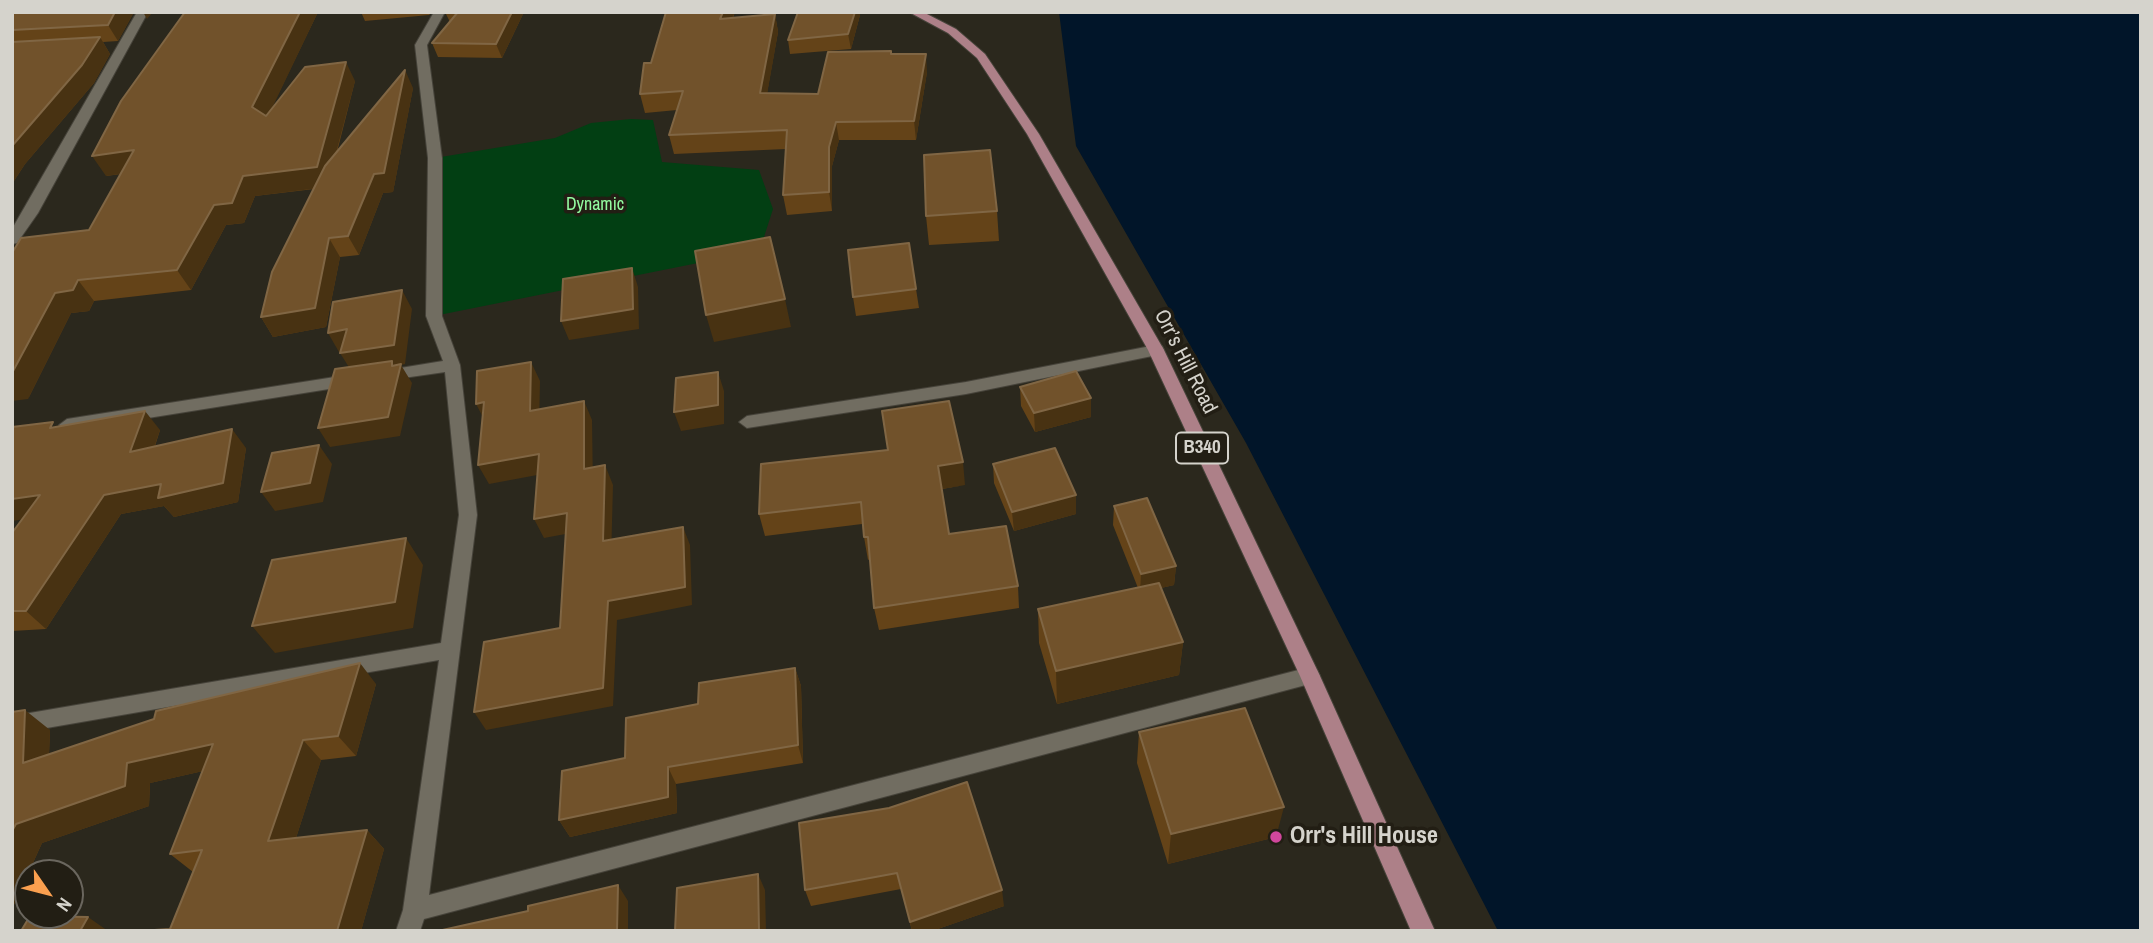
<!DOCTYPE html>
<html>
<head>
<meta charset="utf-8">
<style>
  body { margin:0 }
  #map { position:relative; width:2153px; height:943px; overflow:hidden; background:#2b281d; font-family:"Archivo Narrow",sans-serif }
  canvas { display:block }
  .frame { position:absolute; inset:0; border:14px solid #d5d3cc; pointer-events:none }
  .north { position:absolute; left:14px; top:859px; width:70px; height:70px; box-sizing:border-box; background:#221e14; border:2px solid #6a665e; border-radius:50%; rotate:125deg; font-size:19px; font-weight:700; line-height:28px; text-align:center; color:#d5d3cc }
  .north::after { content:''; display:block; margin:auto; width:24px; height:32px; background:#fa9f4f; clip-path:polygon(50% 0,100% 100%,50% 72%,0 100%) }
</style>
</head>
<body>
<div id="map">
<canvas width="2153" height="943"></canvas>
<div class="frame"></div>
<div class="north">N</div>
</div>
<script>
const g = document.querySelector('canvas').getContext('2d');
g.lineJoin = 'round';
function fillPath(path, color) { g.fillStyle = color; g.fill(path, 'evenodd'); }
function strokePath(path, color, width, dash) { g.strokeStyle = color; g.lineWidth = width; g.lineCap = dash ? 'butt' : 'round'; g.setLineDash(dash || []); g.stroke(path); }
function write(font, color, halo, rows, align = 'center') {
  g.font = font + ' "Archivo Narrow",sans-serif'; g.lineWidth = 7; g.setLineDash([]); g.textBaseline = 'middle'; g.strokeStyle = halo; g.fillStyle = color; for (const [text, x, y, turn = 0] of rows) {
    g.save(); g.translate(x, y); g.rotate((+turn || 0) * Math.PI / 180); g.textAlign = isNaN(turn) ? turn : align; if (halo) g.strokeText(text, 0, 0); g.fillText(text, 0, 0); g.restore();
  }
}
fillPath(new Path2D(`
  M631,119L653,120L662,162L759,170L773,209L763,240L713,260L434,316L435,158L555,138L591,123Z`), '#023f13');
fillPath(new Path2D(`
  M1059,12H2141V931H1498L1246,443L1076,146Z`), '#011529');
const street = new Path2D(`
  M137,12H148L38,213L17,243L12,244V229Z
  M434,12H445L427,45L442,158V316L460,365L477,515L429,895L1310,667L1317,670L1320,676L1317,682L424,919L420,931H396L403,910L439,660L12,734V716L441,643L459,515L445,372L382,381L374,376L382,371L443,361L426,316L428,158L415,45Z
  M1156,345L1162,346L1164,350L1162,354L966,394L747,428L739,422L747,416L966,382Z
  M354,374L362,380L360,384L67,431L59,425L67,419Z`);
const primary = new Path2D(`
  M909,12H923L956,29L985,54L1039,134L1164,350L1320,676L1435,931H1411L1300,676L1148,350L1027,134L977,58L948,33Z`);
strokePath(street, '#46433a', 2);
strokePath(primary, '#46433a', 2);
fillPath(street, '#716d61');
fillPath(primary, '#ad8088');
fillPath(new Path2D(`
  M12,12H134L118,41L103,42L110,54L94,83L25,164L12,184Z
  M318,12L271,109L355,81L337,152L413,88L393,192L383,193L359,255L340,257L326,327L273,337L261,317L314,189L255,196L244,223L226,225L191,290L94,301L89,311L71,313L28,399L89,230L121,174L106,176Z
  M361,12H432L429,15L365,21Z
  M445,12H524L502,58L438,57L432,43L450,22Z
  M666,12H735L733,18L775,14L778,32L767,93L818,94L891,51L892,54L927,72L916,140H839L832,166V211L787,215L783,195L786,149L674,154L669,135L677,110L645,113L640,94L651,63Z
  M798,12H860V15L851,49L790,54L788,40Z
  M997,211L999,241L929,245L926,216Z
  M916,289L919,308L856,316L853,297Z
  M1020,387L1091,398V417L1035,432L1021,406Z
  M57,427L160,430L155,446L246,448L238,502L174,517L164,506L121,514L46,629L12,631V533L22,520Z
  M993,464L1076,514L1014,531L994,483Z
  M965,485L942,489L949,534L1018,586L1019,608L879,630L874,608L870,559L868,560L864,537L862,524L765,536L759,514Z
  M1114,506L1176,566L1174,585L1161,588L1183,642L1179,675L1057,704L1039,643L1038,609L1138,588L1113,525Z
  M795,668L801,686L803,763L676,784L677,813L570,837L559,820L625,758L698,704Z
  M376,684L356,756L321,760L296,838L367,830L384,849L361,931H139L170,929L193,872L170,854L203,771L150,783L149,806L42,843L12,909V712L50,730L49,754Z
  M1139,732L1276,837L1168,864L1137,763Z
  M799,823L1004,906L932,931H912L901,889L811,906L805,890Z`), '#644318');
fillPath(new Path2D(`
  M115,12H134L118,41L108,25Z
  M143,12H153L147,19Z
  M300,12H318L263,127L252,107Z
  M512,12H524L502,58L496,44Z
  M723,12H735L724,37L720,19Z
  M855,12H860V15L851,49L848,34Z
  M775,14L778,32L764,112L760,93Z
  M100,37L110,54L94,83L25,164L12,184V146Z
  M926,54L927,72L916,140L914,121Z
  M346,62L355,81L327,187L255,196L244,223L226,225L191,290L177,270L214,205L243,176Z
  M405,70L413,88L393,192L383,193L359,255L348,236Z
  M836,122L839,140L832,166V211L829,192V147Z
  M134,150L147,170L106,176L92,156Z
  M329,238L340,257L326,327L273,337L261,317Z
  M632,268L638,287L639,329L569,340L561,321Z
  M78,280L94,301L89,311L71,313L28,399L12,401V373L55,293Z
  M402,290L412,309L405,364L401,365L412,383L400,436L330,447L318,428L352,372L340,353Z
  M785,299L791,327L714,342L706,315Z
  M347,329L358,349L339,352L328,333Z
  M531,362L540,381L539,430L530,411Z
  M718,372L724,391V424L681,431L674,412Z
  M1091,398V417L1035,432L1034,413Z
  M584,401L592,420L593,488L584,469Z
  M484,402L486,423L476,404Z
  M145,411L160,430L146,471L130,452Z
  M232,429L246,448L238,502L174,517L164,506L121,514L46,629L26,611L104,495Z
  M319,445L332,464L323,502L275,511L261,492Z
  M539,454L548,473L489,484L478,465Z
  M963,462L965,485L941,489L938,466Z
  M605,465L613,485L611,560L603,541Z
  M40,495L58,514L12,521V499Z
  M1076,495V514L1014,531L1012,512Z
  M567,513L576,532L544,538L534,519Z
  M683,527L690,545L692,605L617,620L613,706L486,730L474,712L608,601Z
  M406,538L423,565L413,628L275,653L252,626Z
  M1176,566L1174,585L1140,593L1141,574Z
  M1183,642L1179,675L1057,704L1056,671Z
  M360,663L376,684L356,756L338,736Z
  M795,668L801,686L803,763L798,745Z
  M25,710L50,730L48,783L23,763Z
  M303,740L321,760L289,860L268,841Z
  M213,744L234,764L150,783L149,806L42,843L12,909V831L16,824L127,763Z
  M668,767L676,784L677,813L570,837L559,820Z
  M1284,807L1276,837L1168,864L1171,834Z
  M367,830L384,849L361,931H337Z
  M758,874L765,890L766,931H759Z
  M618,885L628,901V931H617Z
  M1002,890L1004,906L932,931H912L910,922Z
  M88,917L108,931H80Z`), '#483212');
const building = new Path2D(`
  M12,12H115L108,25L12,30Z
  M185,12H300L252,107L266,116L305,67L346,62L317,167L243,176L232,203L214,205L177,270L78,280L73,290L55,293L12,373V253L21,238L89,230L134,150L92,156L121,101Z
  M458,12H512L496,44L432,43Z
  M666,12H723L720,19L775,14L760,93L818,94L828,52L891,51V54H926L914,121L836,122L829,147V192L783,195L787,130L669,135L683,91L640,94L644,63H651Z
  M798,12H855L848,34L788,40Z
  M100,37L82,65L12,146V42Z
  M405,70L384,173L374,174L348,236L329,238L315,308L261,317L272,272L325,166Z
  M990,150L997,211L926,216L924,155Z
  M770,237L785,299L706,315L695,251Z
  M909,243L916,289L853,297L848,250Z
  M632,268L633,309L561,321L563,279Z
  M402,290L394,345L340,353L347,329L328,333L333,302Z
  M392,361V366L401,364L388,417L318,428L335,369Z
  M531,362L530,411L584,401V469L605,465L603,541L683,527L685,587L608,601L603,688L474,712L484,642L560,628L567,513L534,519L539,454L478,465L484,402L476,404L477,371Z
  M1076,371L1091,398L1034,413L1020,387Z
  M718,372V405L674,412L676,378Z
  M949,401L963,462L938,466L949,534L1006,526L1018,586L874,608L868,537H864L861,502L759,514L761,464L888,450L882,411Z
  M145,411L130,452L232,429L223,483L158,498L161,484L104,495L26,611H12V533L40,495L12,499V427L53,422L50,428Z
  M319,445L310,483L261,492L272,453Z
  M1055,448L1076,495L1012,512L993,464Z
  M1147,498L1176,566L1141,574L1114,506Z
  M406,538L395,602L252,626L272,560Z
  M1159,583L1183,642L1056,671L1038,609Z
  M360,663L338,736L303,740L268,841L367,830L337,931H139L170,929L202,850L170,854L213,744L127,763L125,786L16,824L12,831V712L25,710L23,763L154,719L156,711Z
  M795,668L798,745L668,767V797L559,820L562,771L625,758L626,718L698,704L699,683Z
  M1245,708L1284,807L1171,834L1139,732Z
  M967,782L1002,890L910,922L897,873L805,890L799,823L889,808Z
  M758,874L759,931H675L677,888Z
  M618,885L617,931H438L528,911V906Z
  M30,916L88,917L80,931H21Z`);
fillPath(building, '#71522b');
strokePath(building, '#806644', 2);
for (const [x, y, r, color] of [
  [1276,837,7,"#d1479c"]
]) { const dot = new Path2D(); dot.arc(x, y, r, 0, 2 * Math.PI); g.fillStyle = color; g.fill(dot); strokePath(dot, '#221e14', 2.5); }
write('18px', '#93fba0', '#221e14', [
  ["Dynamic",595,205]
]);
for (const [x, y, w] of [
  [1202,448,52]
]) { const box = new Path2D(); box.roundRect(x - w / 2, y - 15.5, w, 31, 5); g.fillStyle = '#221e14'; g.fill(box); strokePath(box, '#d5d3cc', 2); }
write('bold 19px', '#d5d3cc', null, [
  ["B340",1202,448]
]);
write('21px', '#d5d3cc', '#221e14', [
  ["Orr’s Hill Road",1185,362,63]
]);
write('bold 24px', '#d5d3cc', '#221e14', [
  ["Orr's Hill House",1290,837]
], 'left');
</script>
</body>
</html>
